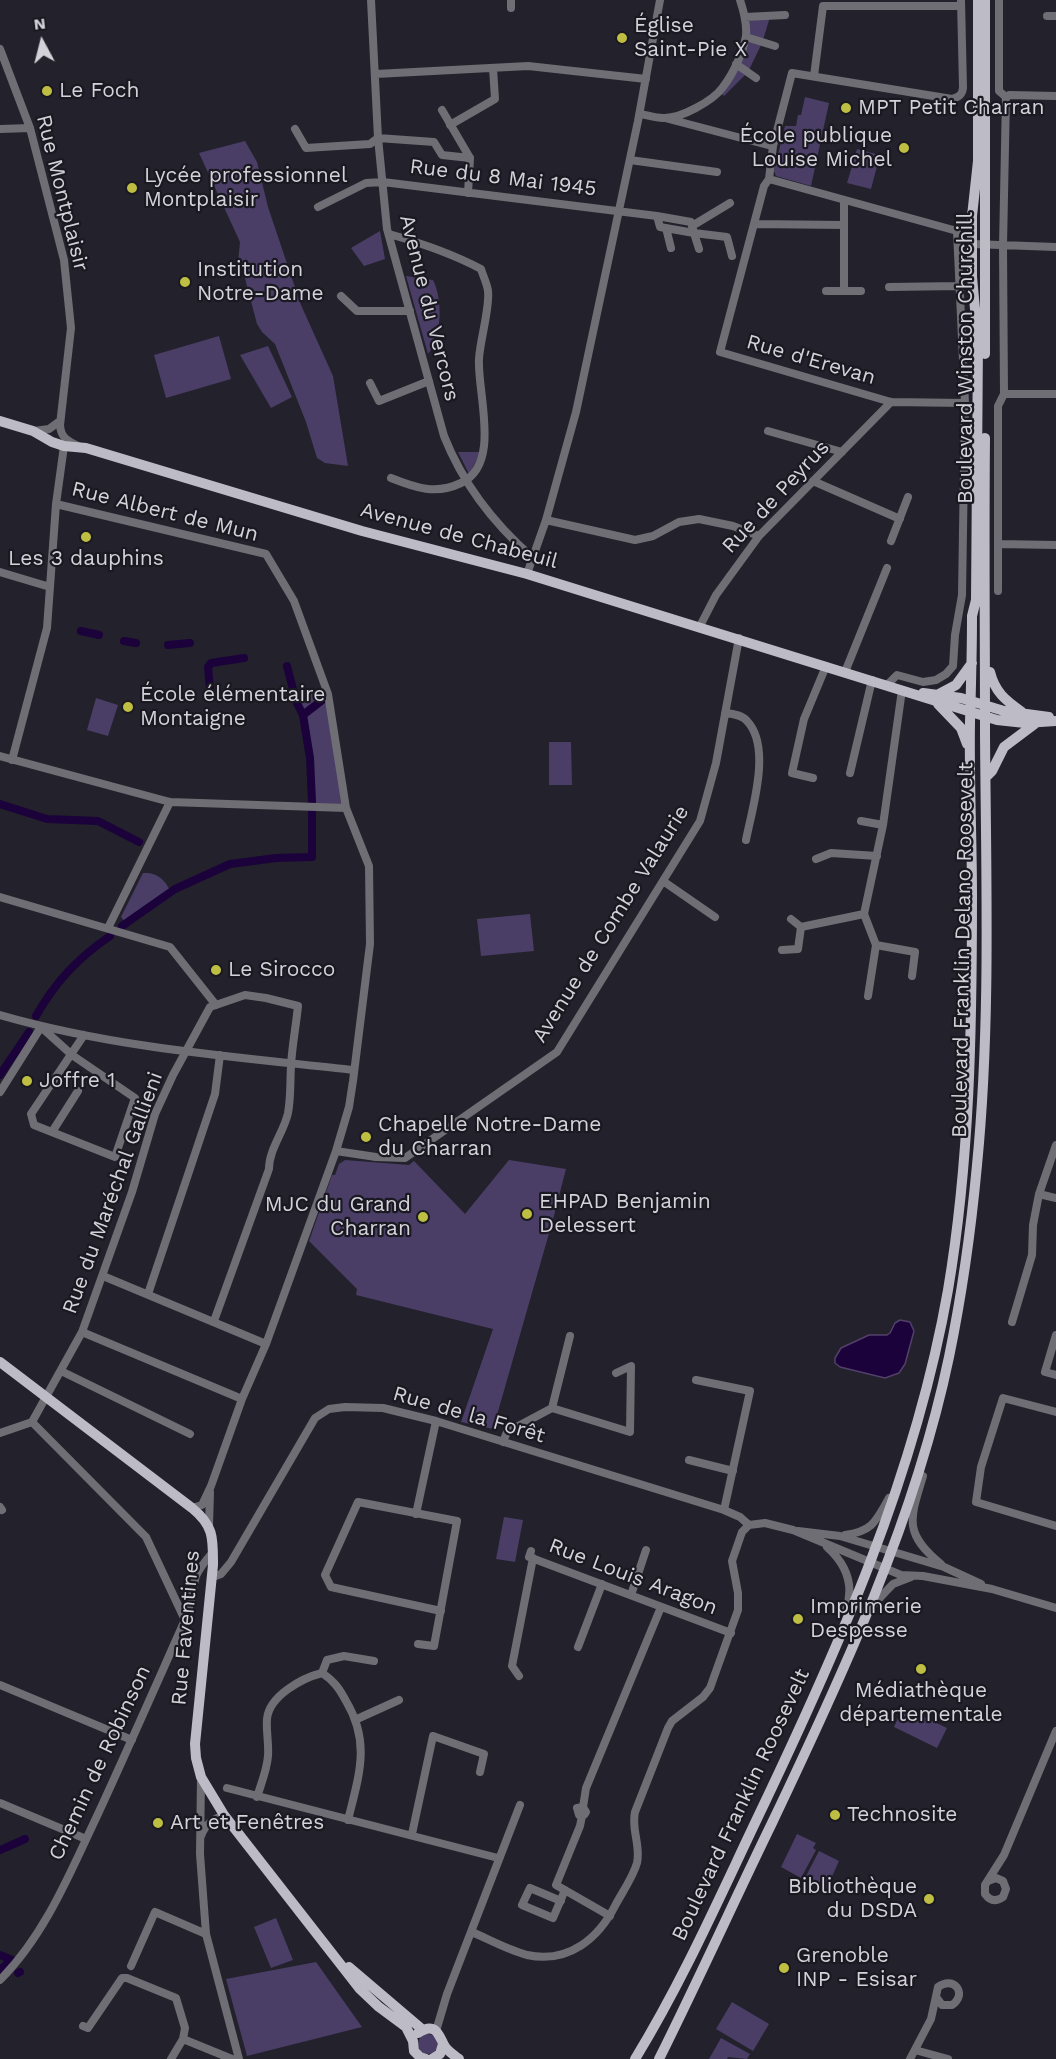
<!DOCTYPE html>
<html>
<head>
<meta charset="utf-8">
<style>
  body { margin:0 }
  #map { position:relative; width:1056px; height:2059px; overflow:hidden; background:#23212b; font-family:"Work Sans",sans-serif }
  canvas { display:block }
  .north { position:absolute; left:12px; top:12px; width:60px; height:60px; -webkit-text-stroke:4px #1a1821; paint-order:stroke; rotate:353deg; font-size:16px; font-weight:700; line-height:24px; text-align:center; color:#d4d2d9 }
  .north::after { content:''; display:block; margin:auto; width:21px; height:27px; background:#d4d2d9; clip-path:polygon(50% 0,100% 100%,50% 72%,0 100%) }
</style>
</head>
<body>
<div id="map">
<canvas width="1056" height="2059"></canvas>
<div class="north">N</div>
</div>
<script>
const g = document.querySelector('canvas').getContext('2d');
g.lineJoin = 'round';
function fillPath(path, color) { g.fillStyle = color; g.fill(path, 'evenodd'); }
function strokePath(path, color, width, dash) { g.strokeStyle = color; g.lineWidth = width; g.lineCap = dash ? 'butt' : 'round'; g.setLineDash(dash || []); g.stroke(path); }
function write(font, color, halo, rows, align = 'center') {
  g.font = font + ' "Work Sans",sans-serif'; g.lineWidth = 4.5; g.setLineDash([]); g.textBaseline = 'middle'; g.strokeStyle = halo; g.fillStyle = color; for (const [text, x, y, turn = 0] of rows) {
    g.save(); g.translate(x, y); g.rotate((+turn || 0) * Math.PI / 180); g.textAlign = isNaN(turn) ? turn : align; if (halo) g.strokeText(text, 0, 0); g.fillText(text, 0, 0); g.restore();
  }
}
fillPath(new Path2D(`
  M770,17L763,40L751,35L748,32V22L753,18Z
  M751,40L762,43L749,70L741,63L748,43Z
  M738,67L747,73L724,96L720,92Z
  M805,97L829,103L811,186L776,176L774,171L785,126H796L798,115H801Z
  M245,141L257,162L268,207L301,305L333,376L348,466L325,463L317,458L306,422L275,344L262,332L257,324L242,267L238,262L240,242L199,153Z
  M857,149L880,155L871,189L847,183Z
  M380,231L385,259L364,266L351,248Z
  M406,276L433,280C443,299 442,337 428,354Z
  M219,336L231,379L166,398L154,355Z
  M268,346L292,397L271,408L240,355Z
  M458,452H481L469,474Z
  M293,690L328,694L346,808L315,807L312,802L310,758L303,716Z
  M96,698L118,705L108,736L87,730Z
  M549,742H571L572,785H549Z
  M143,873C157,872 164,879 170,890L125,922L121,917Z
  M530,914L534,951L481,956L477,919Z
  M345,1160L409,1165L414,1161L465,1214L509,1160L566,1169L552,1223L493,1429L461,1422L493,1329L356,1295L357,1289L309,1241L332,1175H335L339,1164Z
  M504,1517L523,1520L515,1562L496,1559Z
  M903,1707L947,1728L937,1748L894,1727Z
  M797,1834L816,1843L813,1848L816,1850L801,1878L781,1867Z
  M819,1851L839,1861L825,1892L804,1880Z
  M276,1918L293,1960L271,1968L254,1927Z
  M316,1962L362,2027L247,2056L226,1979Z
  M732,2002L769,2024L753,2051L716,2029Z
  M418 2044a10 10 0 1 1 20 0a10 10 0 1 1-20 0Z
  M721,2038L750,2054L747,2059L728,2057L727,2059H709Z`), '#4a3e67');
const water = new Path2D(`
  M900,1320L910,1322L914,1331L905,1364L899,1373L885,1378L840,1367L835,1363V1358L841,1348L869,1335H887L890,1333L895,1323Z`);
fillPath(water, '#1b023b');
strokePath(water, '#52406a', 1.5);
strokePath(new Path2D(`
  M81,631L99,635
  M124,641L136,643
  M168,645L190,643
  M287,666L296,701L303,715L310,758L312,802
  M210,689L208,667L211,663L244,658
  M303,715L325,698
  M0,804L47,819L98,821L139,842
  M122,926L175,889L230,864L276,858L312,857V811
  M36,1016C56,981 77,959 110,936
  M0,1075L29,1032
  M0,1850L25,1839
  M0,1955L12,1960L0,1970
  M18,1973L20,1972`), '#1b023b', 8);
strokePath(new Path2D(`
  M371,0L378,138L387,229L444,436C463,484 493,523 532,557
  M999,0V91L1006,97
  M511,8V0
  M1047,16H1056
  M745,17L785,15
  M746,37L775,46
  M0,49L30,128L64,260L71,328L60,425C61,438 67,440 78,446
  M736,64L756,78
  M376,74L528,66L646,79
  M814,76L823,6H961
  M1006,97L1009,95L1056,96
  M442,110L470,158L468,193
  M640,114C647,115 655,118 663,118C680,119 713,101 723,87C733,74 743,53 746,36C747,24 744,12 740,0
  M665,118L768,145
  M450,125L495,99L493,68
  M0,129L30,128
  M295,129L306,148L370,144L378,138L434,142L442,155L470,158
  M630,160L717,172
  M769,179L957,231L965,403L962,595L955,635L953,666L946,674L936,680L923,682L897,675L887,685
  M769,179L764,186L720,352L891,402L965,403
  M769,179L773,146L792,73L952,99C959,97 962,95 963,88L961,0
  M318,207L366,183L383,182L657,216L660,227L694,233L691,222L657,216
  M754,224L844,225
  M692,226L730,203
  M666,228L671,248
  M389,234C421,243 451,253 481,269C483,276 487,283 488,291C490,308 480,340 479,359C477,393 502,464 461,483C436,495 416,488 391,478
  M972,244L1056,247
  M699,249L694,233L727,237L732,256
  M889,287L959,286
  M826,291H861
  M844,291V200
  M341,296L357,311H410
  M370,383L379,401L429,381
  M1004,394H1056
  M34,431L49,429L60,421
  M768,431L842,452
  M813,481L900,519
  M56,504L266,554L294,601L328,694L346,808L369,866L370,944L353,1081L349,1107L336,1151L266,1344L242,1399L211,1486L202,1505L192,1508
  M546,520L635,540L653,536L679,522L699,519L733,526L759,536
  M891,541L908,497
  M998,544L1056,545
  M0,572L50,587
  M527,574L546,520L576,412L638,121L660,0
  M998,591V406L1004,394L1003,246L1006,97
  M700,626L716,595L759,536L891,402
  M845,672L887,568
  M725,713C733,714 742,715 747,721C772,747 752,809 746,840
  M0,756L170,802L346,808
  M12,760L47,628L56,504L64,446
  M850,773L872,680
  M813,778L792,773L804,719L826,666
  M861,821L883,825
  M816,859L831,853L877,856
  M663,881L715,917
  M0,897L170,947L216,1005
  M791,919L801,927
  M108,928L170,802
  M876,945L915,952L912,976
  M782,950L798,949L801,927L864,914
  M868,996L876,945L864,914L883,825L902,690
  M0,1015C115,1048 236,1057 354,1070
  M0,1092L41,1027L72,1055L135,1098L115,1157L34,1125L31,1114L84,1035
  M52,1132L78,1091
  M336,1151L376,1157L405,1158L557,1052L700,821L716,763L739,638
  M1039,1194L1056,1198
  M103,1276L266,1344
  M148,1294L215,1094L220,1055
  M1012,1322L1032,1255L1033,1225L1039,1194L1056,1145
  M82,1332L242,1399
  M1056,1335L1045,1372L1056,1375
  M61,1371L190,1434
  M696,1380L750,1391L724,1510
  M552,1408L630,1432L631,1366L616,1373
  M552,1408L570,1336
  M1056,1412L1003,1398L981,1467L976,1502L1056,1526
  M32,1422L146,1537L185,1620
  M0,1433L32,1422L82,1332L132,1192L155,1114L173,1075L210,1007L245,995L266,998L298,1006C296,1026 292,1046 291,1066C290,1082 291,1097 288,1113C284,1132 269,1149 269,1169L214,1321
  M503,1442L507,1432L552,1408
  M689,1460L733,1471
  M923,1476C910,1519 903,1533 941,1564
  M0,1507L2,1510
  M416,1514L436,1421
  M749,1525L765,1523L793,1530L901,1575L923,1576L992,1589L1056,1608
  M209,1526L210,1492
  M798,1531L840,1536L944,1567L981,1584
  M845,1535C873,1531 876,1521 889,1498
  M827,1547C846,1564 855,1584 846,1610
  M531,1551L529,1557L731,1633
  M213,1577L221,1574L231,1562L315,1418L329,1409L345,1407L383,1408L436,1421L724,1510L740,1517L749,1525
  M631,1595L646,1550
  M872,1606L893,1584L911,1577
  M418,1644L434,1646L457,1521L358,1502L325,1575L331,1587L441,1611
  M578,1647L602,1584
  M322,1673L327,1660L344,1656L374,1661
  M519,1676L512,1666L533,1558
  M0,1685L132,1740
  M357,1719L399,1700
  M201,1777L200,1854L206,1934L239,2059
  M227,1788L498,1858
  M257,1797C261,1784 267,1770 268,1756C269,1744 266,1731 267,1719C269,1696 302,1678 322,1673C334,1681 339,1688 346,1701C371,1743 359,1775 348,1820
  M0,1803L86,1839
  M583,1807L577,1808L579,1815H584L586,1812L583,1807L586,1788L661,1607
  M582,1816L580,1826L556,1885L610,1916
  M412,1834L433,1736L484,1754L480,1772
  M201,1836C206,1823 212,1820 224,1815
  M988,1881L996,1878L1003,1881L1006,1889L1003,1897C996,1902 990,1901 985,1894V1885L1004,1855L1056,1731
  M561,1901L530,1888L522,1905L553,1918L565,1890
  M472,1932C490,1940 508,1950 527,1955C569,1964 599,1938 616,1904C623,1891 633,1877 637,1863C641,1846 631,1829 635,1812L668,1728L672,1721L703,1697L710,1688L738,1610V1593L732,1561L742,1532L749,1525
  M131,1966L155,1912L206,1934
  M0,1980C45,1935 70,1873 97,1816C127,1751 156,1685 185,1620C191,1605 192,1591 196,1576C200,1567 207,1559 213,1552
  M83,2026L88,2028L122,1978H127L176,1998L185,2028L183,2039L232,2059
  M436,2031L447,1994L520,1805
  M915,2050L948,2059
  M171,2059L183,2039
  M910,2059L931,2019L938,1987C954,1975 968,1994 952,2005H942L936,1997`), '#6f6e74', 8);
strokePath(new Path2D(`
  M985,354V0
  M0,421L33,431L52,442L64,446L86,448L362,531L527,574L997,720L1025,723L1056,721
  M990,672C995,692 1005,700 1022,712
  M923,693L961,698L1004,711L1049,717
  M939,694L956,685L972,663
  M938,704L961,728L967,744
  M986,777L992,771L1004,747L1036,723
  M0,1362L192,1508C214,1526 213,1538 213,1565L195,1744L196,1758L201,1777L224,1815L359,1988L379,2007L406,2027L413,2041L414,2051L420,2057L426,2059
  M349,1967L423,2030
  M418,2033C435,2022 438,2033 444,2045C447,2051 454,2055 459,2059
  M432,2059L440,2054L443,2044
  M635,2059C681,1984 717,1903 755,1823C837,1652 915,1478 948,1290C970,1160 972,1028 972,896C972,838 969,780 970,722C971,687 972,651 972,616L976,600L978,341L972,277V216L978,161V0
  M659,2059C698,1981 734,1901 772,1823C843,1674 915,1520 949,1357C962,1294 971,1230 977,1165C991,1022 986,878 985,734C985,636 984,537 985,438`), '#bdbbc6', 10);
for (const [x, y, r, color] of [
  [622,38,6,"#bebf42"],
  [47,91,6,"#bebf42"],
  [846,108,6,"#bebf42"],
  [904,148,6,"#bebf42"],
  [132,188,6,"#bebf42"],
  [185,282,6,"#bebf42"],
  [86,537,6,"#bebf42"],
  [128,707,6,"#bebf42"],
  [216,970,6,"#bebf42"],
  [27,1081,6,"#bebf42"],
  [366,1137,6,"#bebf42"],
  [527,1214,6,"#bebf42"],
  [423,1217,6,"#bebf42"],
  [798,1619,6,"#bebf42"],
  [921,1669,6,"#bebf42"],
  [835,1815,6,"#bebf42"],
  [158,1823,6,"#bebf42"],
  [929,1899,6,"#bebf42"],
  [784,1968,6,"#bebf42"]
]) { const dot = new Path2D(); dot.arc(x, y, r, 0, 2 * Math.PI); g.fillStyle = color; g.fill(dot); strokePath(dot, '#1a1821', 2); }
write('21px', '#d4d2d9', '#1a1821', [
  ["Église",634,26],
  ["Saint-Pie X",634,50],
  ["Le Foch",59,91],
  ["MPT Petit Charran",858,108],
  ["École publique",892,136,"right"],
  ["Louise Michel",892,160,"right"],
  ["Lycée professionnel",144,176],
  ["Montplaisir",144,200],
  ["Institution",197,270],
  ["Notre-Dame",197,294],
  ["Les 3 dauphins",86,559,"center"],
  ["École élémentaire",140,695],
  ["Montaigne",140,719],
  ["Le Sirocco",228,970],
  ["Joffre 1",39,1081],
  ["Chapelle Notre-Dame",378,1125],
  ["du Charran",378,1149],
  ["EHPAD Benjamin",539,1202],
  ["Delessert",539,1226],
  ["MJC du Grand",411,1205,"right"],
  ["Charran",411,1229,"right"],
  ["Imprimerie",810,1607],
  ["Despesse",810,1631],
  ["Médiathèque",921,1691,"center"],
  ["départementale",921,1715,"center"],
  ["Technosite",847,1815],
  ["Art et Fenêtres",170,1823],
  ["Bibliothèque",917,1887,"right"],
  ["du DSDA",917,1911,"right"],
  ["Grenoble",796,1956],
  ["INP - Esisar",796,1980]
], 'left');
write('21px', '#d4d2d9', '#1a1821', [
  ["Rue du 8 Mai 1945",503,178,7],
  ["Rue Montplaisir",62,193,76],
  ["Avenue du Vercors",429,308,76],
  ["Boulevard Winston Churchill",966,358,-90],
  ["Rue d'Erevan",811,360,16],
  ["Rue de Peyrus",776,497,-47],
  ["Rue Albert de Mun",165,512,14],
  ["Avenue de Chabeuil",459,536,15],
  ["Avenue de Combe Valaurie",611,924,-58],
  ["Boulevard Franklin Delano Roosevelt",963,950,-89],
  ["Rue du Maréchal Gallieni",113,1193,-70],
  ["Rue de la Forêt",469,1415,16],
  ["Rue Louis Aragon",633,1577,21],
  ["Rue Faventines",186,1628,-85],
  ["Chemin de Robinson",100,1763,-65],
  ["Boulevard Franklin Roosevelt",741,1805,-65]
]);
</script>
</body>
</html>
